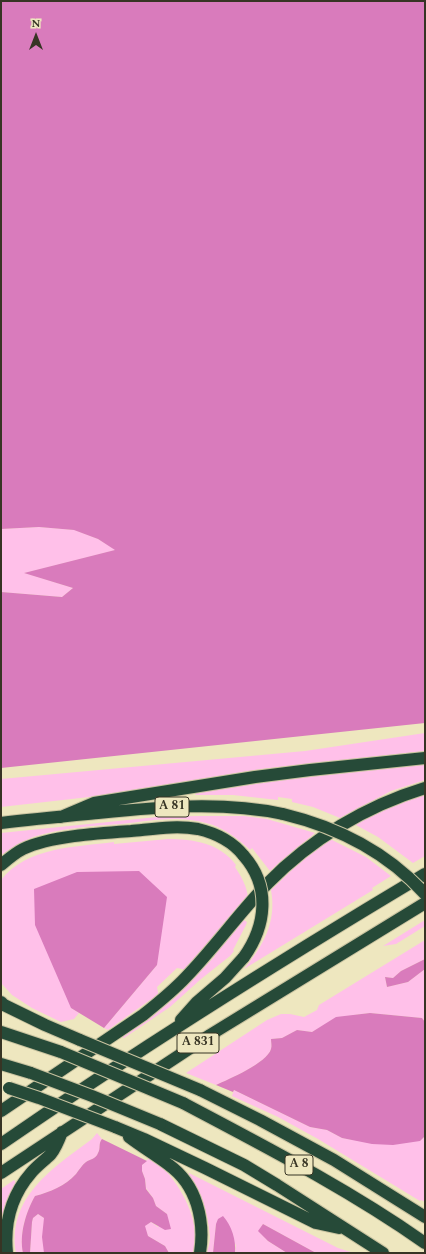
<!DOCTYPE html>
<html>
<head>
<meta charset="utf-8">
<style>
  body { margin:0 }
  #map { position:relative; width:426px; height:1254px; overflow:hidden; background:#eee7bf; font-family:Spectral,serif }
  canvas { display:block }
  .frame { position:absolute; inset:0; border:2px solid #373424; pointer-events:none }
  .north { position:absolute; left:16px; top:16px; width:40px; height:40px; -webkit-text-stroke:3px #eee7bf; paint-order:stroke; rotate:0deg; font-size:11px; font-weight:700; line-height:16px; text-align:center; color:#373424 }
  .north::after { content:''; display:block; margin:auto; width:14px; height:18px; background:#373424; clip-path:polygon(50% 0,100% 100%,50% 72%,0 100%) }
</style>
</head>
<body>
<div id="map">
<canvas width="426" height="1254"></canvas>
<div class="frame"></div>
<div class="north">N</div>
</div>
<script>
const g = document.querySelector('canvas').getContext('2d');
g.lineJoin = 'round';
function fillPath(path, color) { g.fillStyle = color; g.fill(path, 'evenodd'); }
function strokePath(path, color, width, dash) { g.strokeStyle = color; g.lineWidth = width; g.lineCap = dash ? 'butt' : 'round'; g.setLineDash(dash || []); g.stroke(path); }
function write(font, color, halo, rows, align = 'center') {
  g.font = font + ' Spectral,serif'; g.lineWidth = 4; g.setLineDash([]); g.textBaseline = 'middle'; g.strokeStyle = halo; g.fillStyle = color; for (const [text, x, y, turn = 0] of rows) {
    g.save(); g.translate(x, y); g.rotate((+turn || 0) * Math.PI / 180); g.textAlign = isNaN(turn) ? turn : align; if (halo) g.strokeText(text, 0, 0); g.fillText(text, 0, 0); g.restore();
  }
}
fillPath(new Path2D(`
  M39,527L75,530L98,539L116,550L25,573L73,588L62,597L1,592V529Z
  M425,733V751L261,769L107,795L1,807V779L305,751Z
  M425,764V780L391,791L340,818L313,807L292,802V799L278,797V800L233,795H196L195,794L196,792L209,791L280,780Z
  M425,795V856L413,863L378,837L354,824L390,806Z
  M199,816H244L267,819L315,833L270,871L252,848L250,850C237,838 223,827 206,823C179,815 149,821 121,824C92,826 61,828 33,837C22,842 11,848 1,855V833L157,817Z
  M168,839C193,839 220,843 236,865L235,867C241,876 247,886 248,898L187,970L177,968L157,987L159,997L152,1002L150,1000L108,1030L104,1028L157,965L71,1008L79,1013L74,1019L61,1022L32,1008L12,995L1,983V880C27,847 75,847 114,842V844Z
  M330,839L366,857L391,876L372,888L373,890L244,969C263,946 277,922 271,890L301,861Z
  M242,919L247,922L246,925L233,950L234,951L230,956L201,979L170,1007L124,1038L122,1037L153,1016L178,995L215,956L214,955L217,950Z
  M425,920V926L396,944L383,946Z
  M425,940V959L401,971L393,978L385,977L387,987L408,982L425,969V1022L422,1018L370,1013L354,1015L323,1026L312,1032L297,1030L282,1038L271,1039C271,1042 272,1046 271,1049C267,1063 229,1079 216,1085L186,1073L267,1020L281,1014H290L304,1017L317,1010L319,1005Z
  M234,1090L310,1127L327,1130L342,1138L353,1140L420,1141L425,1136V1202L421,1200L420,1201L318,1139L278,1117L232,1096Z
  M97,1133L102,1139C98,1144 101,1148 98,1153C96,1159 90,1159 86,1162C82,1165 79,1170 76,1174C65,1186 50,1192 35,1196C26,1212 19,1234 23,1253H16C7,1197 53,1168 92,1139Z
  M149,1158C155,1162 161,1166 166,1171C184,1191 202,1226 193,1253H169L165,1246L148,1236L144,1226L151,1222L158,1227L167,1214L156,1206L153,1198L146,1188L145,1179L142,1171V1165Z
  M189,1173L338,1248L354,1253H316L263,1224L259,1231L268,1241L287,1253H235L236,1245L216,1224L213,1253H207C208,1248 210,1243 210,1237C209,1220 202,1188 188,1177Z
  M14,1180L16,1183L7,1200L1,1220V1189Z
  M38,1214L44,1218V1253H30L32,1222L33,1218Z`), '#ffc0e9');
fillPath(new Path2D(`
  M1,1H425V723L1,768V592L62,597L73,588L24,573L115,550L98,539L74,530L39,527L1,529Z
  M139,871L167,897L157,965L104,1028L71,1008L35,925L34,889L77,872Z
  M425,959V969L408,982L387,987L385,977L393,978L401,971Z
  M370,1013L422,1018L425,1022V1136L420,1141L393,1145L372,1144L342,1138L327,1130L310,1127L234,1090L233,1092L216,1085C229,1079 267,1063 271,1049C272,1046 271,1042 271,1039L282,1038L297,1030L312,1032L336,1017Z
  M102,1139L147,1161L142,1165V1171L145,1179L146,1189L153,1198L156,1206L167,1214L171,1229L165,1230L151,1222L145,1226L148,1236L165,1246L169,1253H44L42,1237L44,1218L38,1214L33,1218L32,1222L30,1253H23C19,1234 26,1212 35,1196C50,1192 65,1186 76,1174C79,1170 82,1165 86,1162C90,1159 96,1159 98,1153C101,1148 98,1144 102,1139Z
  M223,1216C232,1226 236,1240 235,1253H213L216,1224L218,1219Z
  M263,1224L316,1253H287L268,1241L258,1231Z`), '#d97bbc');
const highway = new Path2D(`
  M61,817L94,803L255,777L310,770L425,758
  M1,823C33,819 66,816 98,813C160,807 222,801 283,814
  M1,865C8,859 15,853 23,849C50,836 101,833 131,831C153,829 176,825 198,829C215,833 233,842 244,856
  M1,1002L4,1005L45,1025L80,1040
  M181,1020L197,1002L225,978L244,957
  M1,1032L61,1052
  M1,1064L31,1073
  M200,1090L260,1120L334,1160L425,1217
  M183,1103C266,1147 348,1189 425,1243
  M1,1111L143,1015C158,1003 173,991 186,977C215,947 239,913 268,883C311,839 366,806 425,788
  M160,1124L244,1165L277,1185L383,1253
  M115,1127L144,1139L205,1168L316,1223L339,1228
  M129,1137C142,1147 156,1155 169,1165C197,1185 205,1221 200,1253
  M1,1144C139,1049 281,960 425,874
  M1,1173L210,1035L425,903
  M7,1253C4,1223 11,1196 31,1173C37,1166 44,1161 51,1154C56,1148 59,1140 62,1132`);
strokePath(highway, '#c9c3a0', 14);
strokePath(highway, '#264a38', 12);
const highwayBridge = new Path2D(`
  M283,814C337,827 387,852 425,894
  M244,957C266,926 271,887 244,856
  M80,1040L200,1090
  M61,1052L183,1103
  M31,1073L92,1096L160,1124
  M9,1088L39,1098L115,1127`);
strokePath(highwayBridge, '#c9c3a0', 14, []);
strokePath(highwayBridge, '#264a38', 12);
for (const [x, y, w] of [
  [172,807,34],
  [198,1043,42],
  [299,1165,28]
]) { const box = new Path2D(); box.roundRect(x - w / 2, y - 10, w, 20, 3); g.fillStyle = '#eee7bf'; g.fill(box); strokePath(box, '#373424', 1); }
write('bold 12px', '#373424', null, [
  ["A 81",172,807],
  ["A 831",198,1043],
  ["A 8",299,1165]
]);
</script>
</body>
</html>
